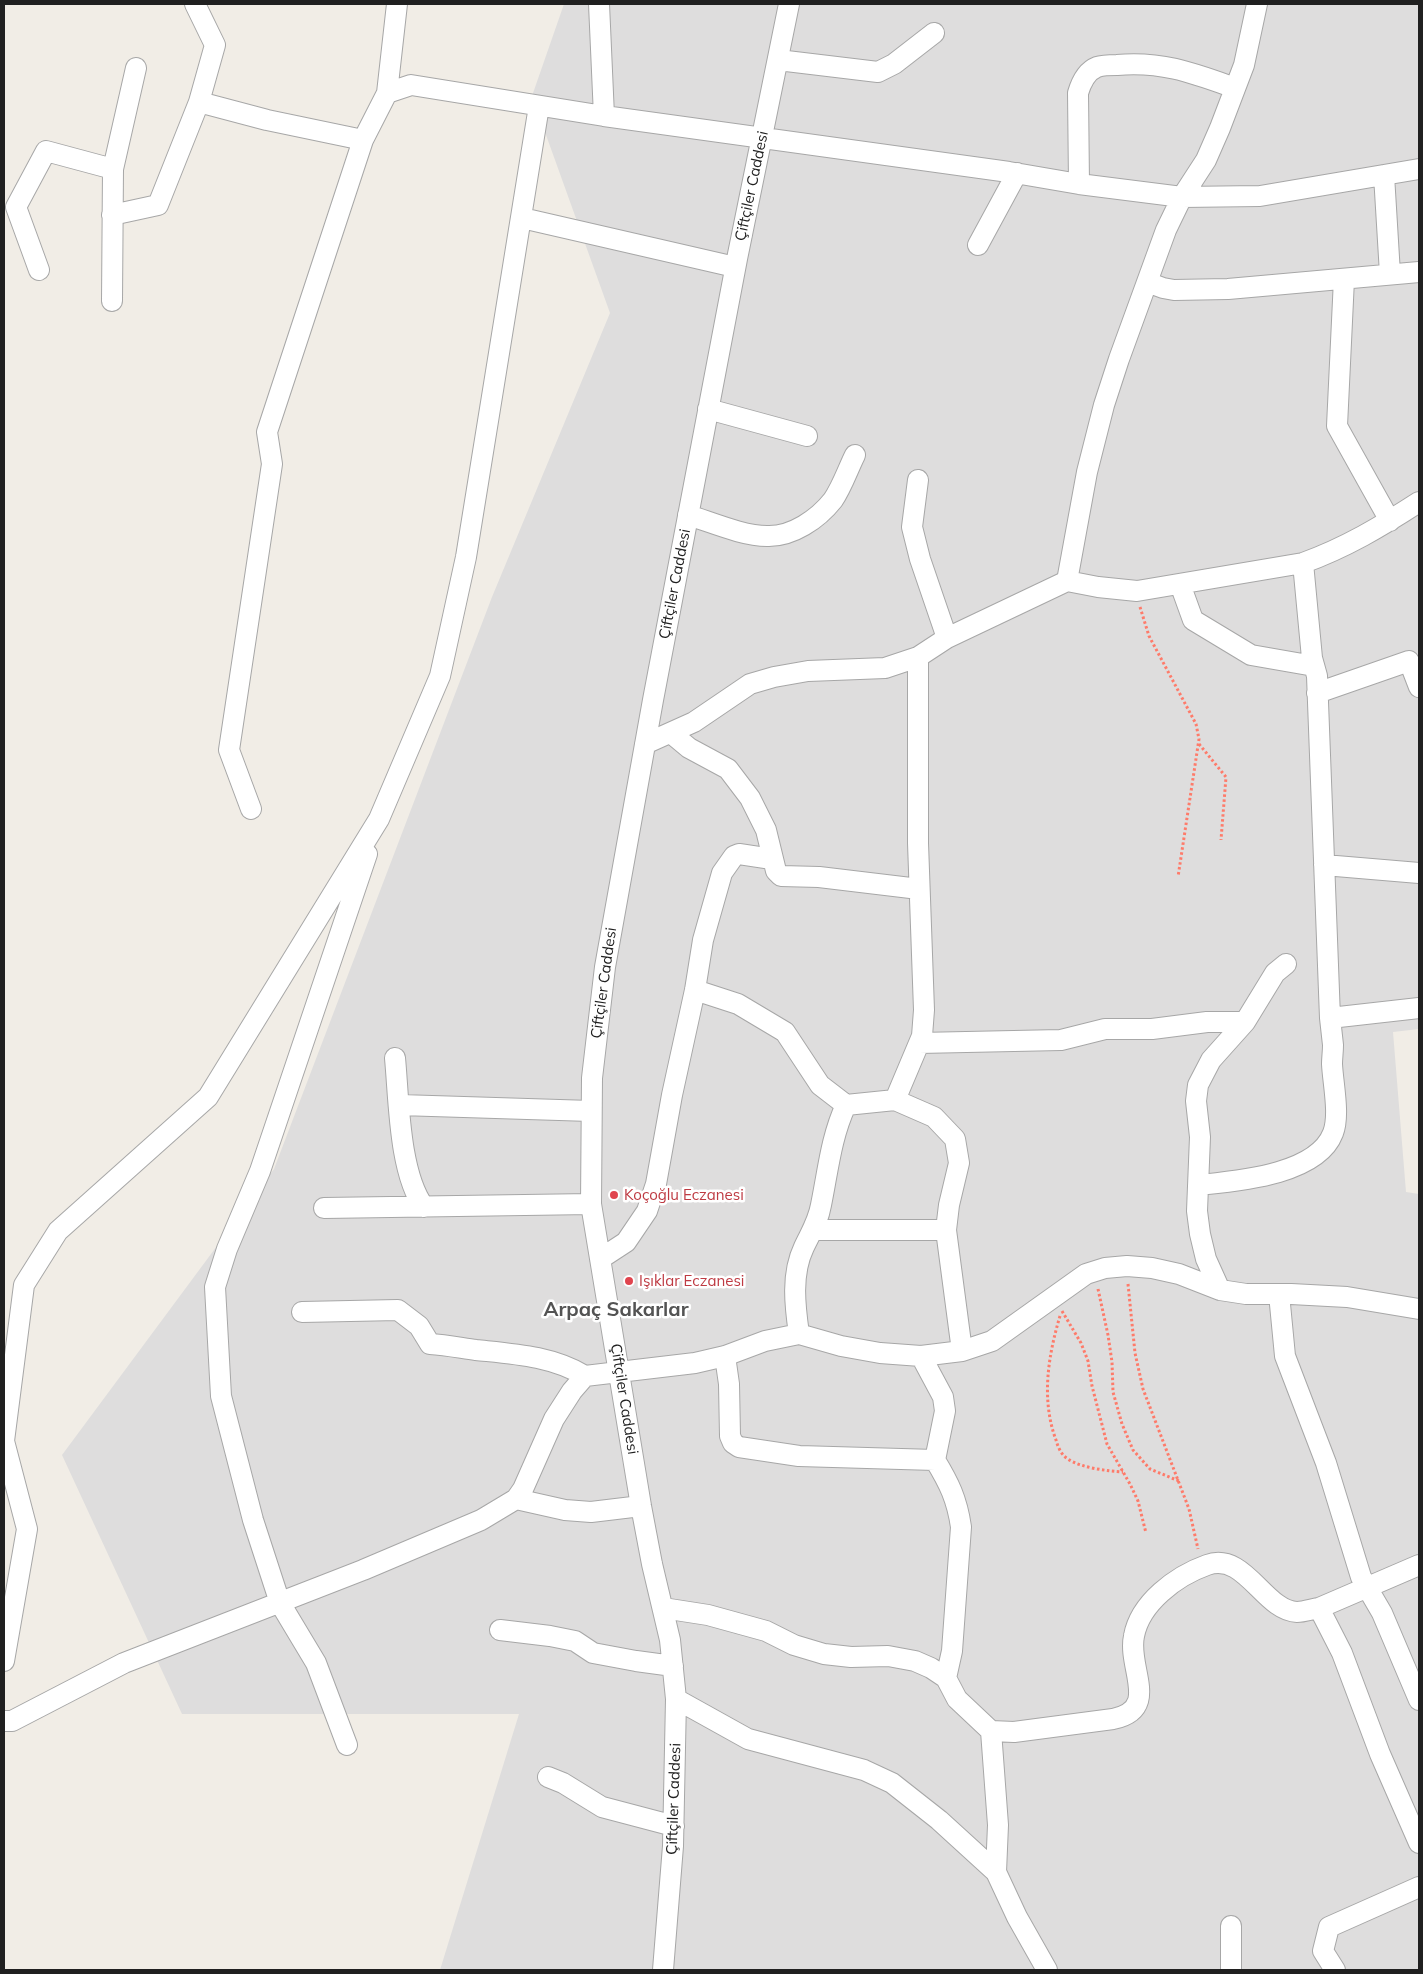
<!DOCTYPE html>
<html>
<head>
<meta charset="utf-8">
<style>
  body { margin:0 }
  #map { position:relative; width:1423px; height:1974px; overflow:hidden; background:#f1ede6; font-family:Mulish,sans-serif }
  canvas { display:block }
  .frame { position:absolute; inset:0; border:5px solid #202020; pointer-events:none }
</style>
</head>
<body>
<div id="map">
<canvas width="1423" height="1974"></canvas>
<div class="frame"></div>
</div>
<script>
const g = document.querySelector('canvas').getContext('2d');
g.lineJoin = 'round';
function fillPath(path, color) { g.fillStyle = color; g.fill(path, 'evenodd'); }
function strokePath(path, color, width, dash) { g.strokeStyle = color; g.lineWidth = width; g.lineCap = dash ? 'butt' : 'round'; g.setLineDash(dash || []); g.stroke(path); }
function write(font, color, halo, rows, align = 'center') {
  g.font = font + ' Mulish,sans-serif'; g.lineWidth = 5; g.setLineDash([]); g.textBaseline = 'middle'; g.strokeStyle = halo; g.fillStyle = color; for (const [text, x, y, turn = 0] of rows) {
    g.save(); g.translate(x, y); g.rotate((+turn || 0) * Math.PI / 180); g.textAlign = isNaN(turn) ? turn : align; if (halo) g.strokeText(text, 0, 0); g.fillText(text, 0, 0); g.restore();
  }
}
fillPath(new Path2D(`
  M564,4H1419V1029L1393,1032L1406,1192L1419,1194V1970H440L519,1714H182L62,1455L274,1169L492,597L610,313L532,96Z`), '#dedddd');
const minor = new Path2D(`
  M195,4L215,45L199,102L267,120L363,140
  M599,4L604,116L1009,172L1079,184L1182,197L1260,196L1419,169
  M778,60L878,72L894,64L934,33
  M387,93L397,4
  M113,169L136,68
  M1384,175L1390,274
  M1079,184L1078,93C1081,83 1087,71 1097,67C1103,65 1111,65 1117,65C1162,61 1193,73 1235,88
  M112,215L158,205L199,102
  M522,218L735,267
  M978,245L1017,173
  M39,270L16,207L46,151L113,169L112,301
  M1344,279L1337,426L1390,521
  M1147,282L1163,288L1174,290L1228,289L1419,272
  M708,409L807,436
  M918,480L912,527L920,559L947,638
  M688,515C711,522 743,536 767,536C792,537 818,519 833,500C842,487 848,469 855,455
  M1067,581L1087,472L1104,405L1119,359L1166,230L1182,197L1206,160L1220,128L1244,65L1257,4
  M1180,584L1193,620L1251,655L1314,666
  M1317,693L1409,661L1419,687
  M671,733L689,748L728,769L750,798L766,830L776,871L781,876L819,877L919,889
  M645,744L694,722L750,684L774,677L808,671L885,668L918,657L947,638L1067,581L1098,587L1137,591L1303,563C1345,548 1382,526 1419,502
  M251,809L229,750L272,464L267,432L363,140L387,93L411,85L604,116
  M1324,865L1419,873
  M695,990L738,1004L785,1032L820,1085L846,1105
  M1330,1018L1419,1008
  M919,1043L1061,1040L1105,1029H1152L1207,1022H1245
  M395,1058C399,1100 399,1173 424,1207
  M895,1100L934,1117L955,1139L959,1163L949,1205L946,1230L962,1351
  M400,1105L591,1111
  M1199,1185C1237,1181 1317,1175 1333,1133C1340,1115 1333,1084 1332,1064C1332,1058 1333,1052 1333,1045C1332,1036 1331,1027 1330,1018L1317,676L1312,658L1303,563
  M324,1208L591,1204
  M814,1230H946
  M600,1259L626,1242L647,1211L656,1184L672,1095L695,990L703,940L722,873L734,856L739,854L772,859
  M1220,1290L1206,1259L1200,1234L1197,1211L1200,1137L1196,1101L1198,1085L1211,1060L1245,1022L1275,973L1286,964
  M1279,1294L1285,1356L1326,1463L1361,1577L1382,1613L1419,1700
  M302,1312L398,1310L419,1326L430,1344C446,1345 461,1348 476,1350C514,1354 552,1356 585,1376
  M799,1334C795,1306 791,1274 804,1247C811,1232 818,1222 821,1205C828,1171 831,1137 846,1105L895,1100L922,1036L924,1010L918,843V657
  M725,1356L729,1384L730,1436L733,1443L739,1447L799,1456L935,1460C949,1483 957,1499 961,1527L952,1651L946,1678
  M921,1356L943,1397L945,1411L935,1460
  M516,1499L565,1510L591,1512L641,1506
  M663,1608L708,1615L766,1631L794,1645L824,1654L851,1657L888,1656L915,1661L931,1668L946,1678L957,1699L991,1731L1014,1732L1113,1719C1161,1709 1127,1668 1134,1636C1140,1603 1176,1576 1207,1565C1245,1551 1264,1611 1297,1612C1304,1612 1312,1609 1319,1608L1342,1653L1380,1754L1419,1843
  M1319,1608L1419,1565
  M500,1630L550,1636L575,1641L593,1653L636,1661L673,1666
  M4,1661L27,1529L4,1441L24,1285L58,1231L208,1097L379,819L440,676L466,557L539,106
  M676,1699L748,1739L864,1770L892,1783L939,1820L996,1872L1017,1917L1047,1970
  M4,1721H12L124,1663L363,1570L481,1520L516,1499L523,1489L554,1419L572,1391L585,1376L695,1363L725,1356L765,1341L799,1334L841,1346L880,1353L921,1356L962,1351L992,1341L1086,1274L1105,1268L1127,1266L1152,1268L1179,1274L1220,1290L1246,1294H1291L1347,1297L1419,1309
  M991,1731L998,1825L996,1872
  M347,1745L316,1663L280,1603L253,1520L221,1396L215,1287L227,1249L260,1171L367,854
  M548,1777L563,1783L602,1807L674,1826
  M663,1970L673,1846L676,1699L670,1640L652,1564L641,1506L591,1204L592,1078L605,967L653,700L737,259L789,4
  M1231,1970V1926
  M1335,1970L1323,1951L1329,1927L1419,1887`);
strokePath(minor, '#a7a7a7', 22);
strokePath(new Path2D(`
  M1140,607L1149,636L1196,724L1199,739L1178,877
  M1199,744L1226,777L1221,840
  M1128,1284L1135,1353L1143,1389L1189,1509L1198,1549
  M1098,1289L1108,1335L1112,1362L1113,1392L1122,1424L1133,1450L1150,1469L1179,1481
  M1062,1311L1081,1343L1088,1361L1092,1386L1107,1444L1130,1484L1138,1501L1146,1533
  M1060,1316C1048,1356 1041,1400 1056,1440C1058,1447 1061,1455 1068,1459C1081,1468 1108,1471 1123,1472`), '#fe7b6a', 3, [2.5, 2.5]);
strokePath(minor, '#fff', 20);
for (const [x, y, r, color] of [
  [614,1195,5,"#e0444e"],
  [629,1281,5,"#e0444e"]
]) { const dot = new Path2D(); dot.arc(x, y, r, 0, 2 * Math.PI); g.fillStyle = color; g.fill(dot); strokePath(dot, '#fff', 2); }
write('15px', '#202020', '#fff', [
  ["Çiftçiler Caddesi",752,186,-78],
  ["Çiftçiler Caddesi",675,584,-79],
  ["Çiftçiler Caddesi",604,983,-82],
  ["Çiftçiler Caddesi",624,1399,81],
  ["Çiftçiler Caddesi",674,1799,-88]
]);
write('15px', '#be3a42', '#fff', [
  ["Koçoğlu Eczanesi",624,1195],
  ["Işıklar Eczanesi",639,1281]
], 'left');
write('bold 20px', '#535353', '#fff', [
  ["Arpaç Sakarlar",616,1310]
]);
</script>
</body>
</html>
